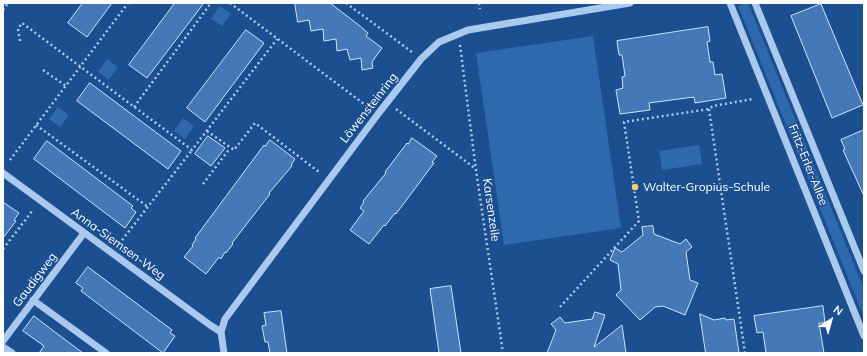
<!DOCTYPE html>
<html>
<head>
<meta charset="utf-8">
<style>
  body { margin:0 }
  #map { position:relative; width:867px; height:356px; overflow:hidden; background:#1b4f8f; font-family:Mulish,sans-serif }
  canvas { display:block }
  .frame { position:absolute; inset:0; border:4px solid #fff; pointer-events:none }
  .north { position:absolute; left:811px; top:300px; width:40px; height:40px; -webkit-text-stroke:3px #1b4f8f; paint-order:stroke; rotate:37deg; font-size:11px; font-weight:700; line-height:16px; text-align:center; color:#fff }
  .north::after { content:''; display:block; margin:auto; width:14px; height:18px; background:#fff; clip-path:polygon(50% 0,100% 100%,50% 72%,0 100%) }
</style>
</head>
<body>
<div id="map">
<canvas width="867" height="356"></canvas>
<div class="frame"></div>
<div class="north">N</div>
</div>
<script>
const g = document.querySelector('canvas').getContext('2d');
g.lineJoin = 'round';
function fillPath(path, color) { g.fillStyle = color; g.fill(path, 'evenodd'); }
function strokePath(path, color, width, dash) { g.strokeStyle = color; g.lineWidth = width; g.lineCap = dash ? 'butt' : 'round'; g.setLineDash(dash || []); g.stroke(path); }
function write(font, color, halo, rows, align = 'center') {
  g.font = font + ' Mulish,sans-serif'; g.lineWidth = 3; g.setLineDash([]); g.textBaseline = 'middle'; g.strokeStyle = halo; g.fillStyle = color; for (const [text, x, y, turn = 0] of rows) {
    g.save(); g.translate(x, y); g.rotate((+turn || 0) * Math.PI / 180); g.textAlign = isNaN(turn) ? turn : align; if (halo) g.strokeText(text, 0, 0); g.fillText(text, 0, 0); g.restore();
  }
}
fillPath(new Path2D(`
  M745,3H748L864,289V317L738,6Z
  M220,6L231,14L222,26L211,19Z
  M593,36L621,228L504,245L476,53Z
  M107,59L118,67L109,80L98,72Z
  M58,107L69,115L60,127L49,119Z
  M183,118L194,126L185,139L174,131Z
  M699,145L702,164L662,170L659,151Z`), '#2e69ad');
const building = new Path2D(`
  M83,3H112L87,37L68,23Z
  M175,3H204L147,78L129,65Z
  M295,3H330L360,26L368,33L366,36L382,48L372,62L373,68L362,70L361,58L350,60L347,49L337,51L336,39L324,41L323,29L311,31L309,20L298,22Z
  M821,4L863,105L832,118L791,16Z
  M708,27L710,41L707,42L710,62H713L715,75L722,74L726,98L695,103L694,97L649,103L650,110L620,114L616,90L623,88L622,77L625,76L622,55H619L617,41Z
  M246,30L264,43L205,122L187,108Z
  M90,83L181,151L168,169L77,101Z
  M864,130V196L843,150L845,149L841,140Z
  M208,136L225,148L211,166L195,154Z
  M412,138L437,156L432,162L434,163L396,214L395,213L385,226L384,225L369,244L350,230L364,211L360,208L364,202L363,201L386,173L385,172L407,143L408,144Z
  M270,140L295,159L291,165L292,166L269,193L270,194L232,243L233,244L226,253L225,252L221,259L219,257L206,274L184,257L193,246L192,245L196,239L195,238L264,145L265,146Z
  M47,141L133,206L131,208L136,212L125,228L34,159Z
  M3,202L19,213L14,220L16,221L3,238Z
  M653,226L654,234L680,244L686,239L692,247L686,252L690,280L698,283L685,315L663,306L655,307L640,320L616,295L621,290L618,264L610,260L615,248L622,252L643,235L642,227Z
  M88,267L172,330L170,333L175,336L163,353L81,291L83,288L76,283Z
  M451,286L461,353H439L430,289Z
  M823,306L825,323H819L824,353H766L763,332L757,333L754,316Z
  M281,311L287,353H270L268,342H265L262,326L266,325L264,313Z
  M595,312L605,315L594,347L622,325L626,353H547L556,330L551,324L560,317L565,323L592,319Z
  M700,314L714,320L725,318L726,320L734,319L739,353H706Z
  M34,316L47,326L83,353H39L44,346L23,331Z`);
fillPath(building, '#4478b7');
strokePath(building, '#cfe3fa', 1);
strokePath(new Path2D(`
  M230,3L368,107
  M346,3L412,52
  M479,3L480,9
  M3,10L8,3
  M20,41L18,29L22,23L192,150L277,39
  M460,45L476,170L503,353
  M43,70L66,86
  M134,107L211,3
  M396,109L476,169
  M709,109L745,353
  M36,125L148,207
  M207,131L234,150L255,123L319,172
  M10,160L128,3
  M203,184L230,148
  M119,244L192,150
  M3,249L33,210
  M560,307L639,221L624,122L709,109L713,106L753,99`), '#a9c9ee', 2.5, [2, 3]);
strokePath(new Path2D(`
  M730,3L864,336
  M755,3L864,271
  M3,173L210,325L221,332
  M33,300L106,353
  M3,341L84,233
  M3,347L12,353
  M224,353L221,332L225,319L378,114L421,59L439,42L468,30L630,3`), '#a9c9ee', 7);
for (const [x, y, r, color] of [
  [635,187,4,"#ffd166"]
]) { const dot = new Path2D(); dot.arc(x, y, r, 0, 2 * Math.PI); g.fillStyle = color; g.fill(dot); strokePath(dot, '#1b4f8f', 1.5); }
write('12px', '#fff', '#1b4f8f', [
  ["Löwensteinring",369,108,-52],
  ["Fritz-Erler-Allee",808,165,68],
  ["Karsenzeile",491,210,82],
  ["Anna-Siemsen-Weg",118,244,36],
  ["Gaudigweg",35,280,-53]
]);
write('12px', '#fff', '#1b4f8f', [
  ["Walter-Gropius-Schule",643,187]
], 'left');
</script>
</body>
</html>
